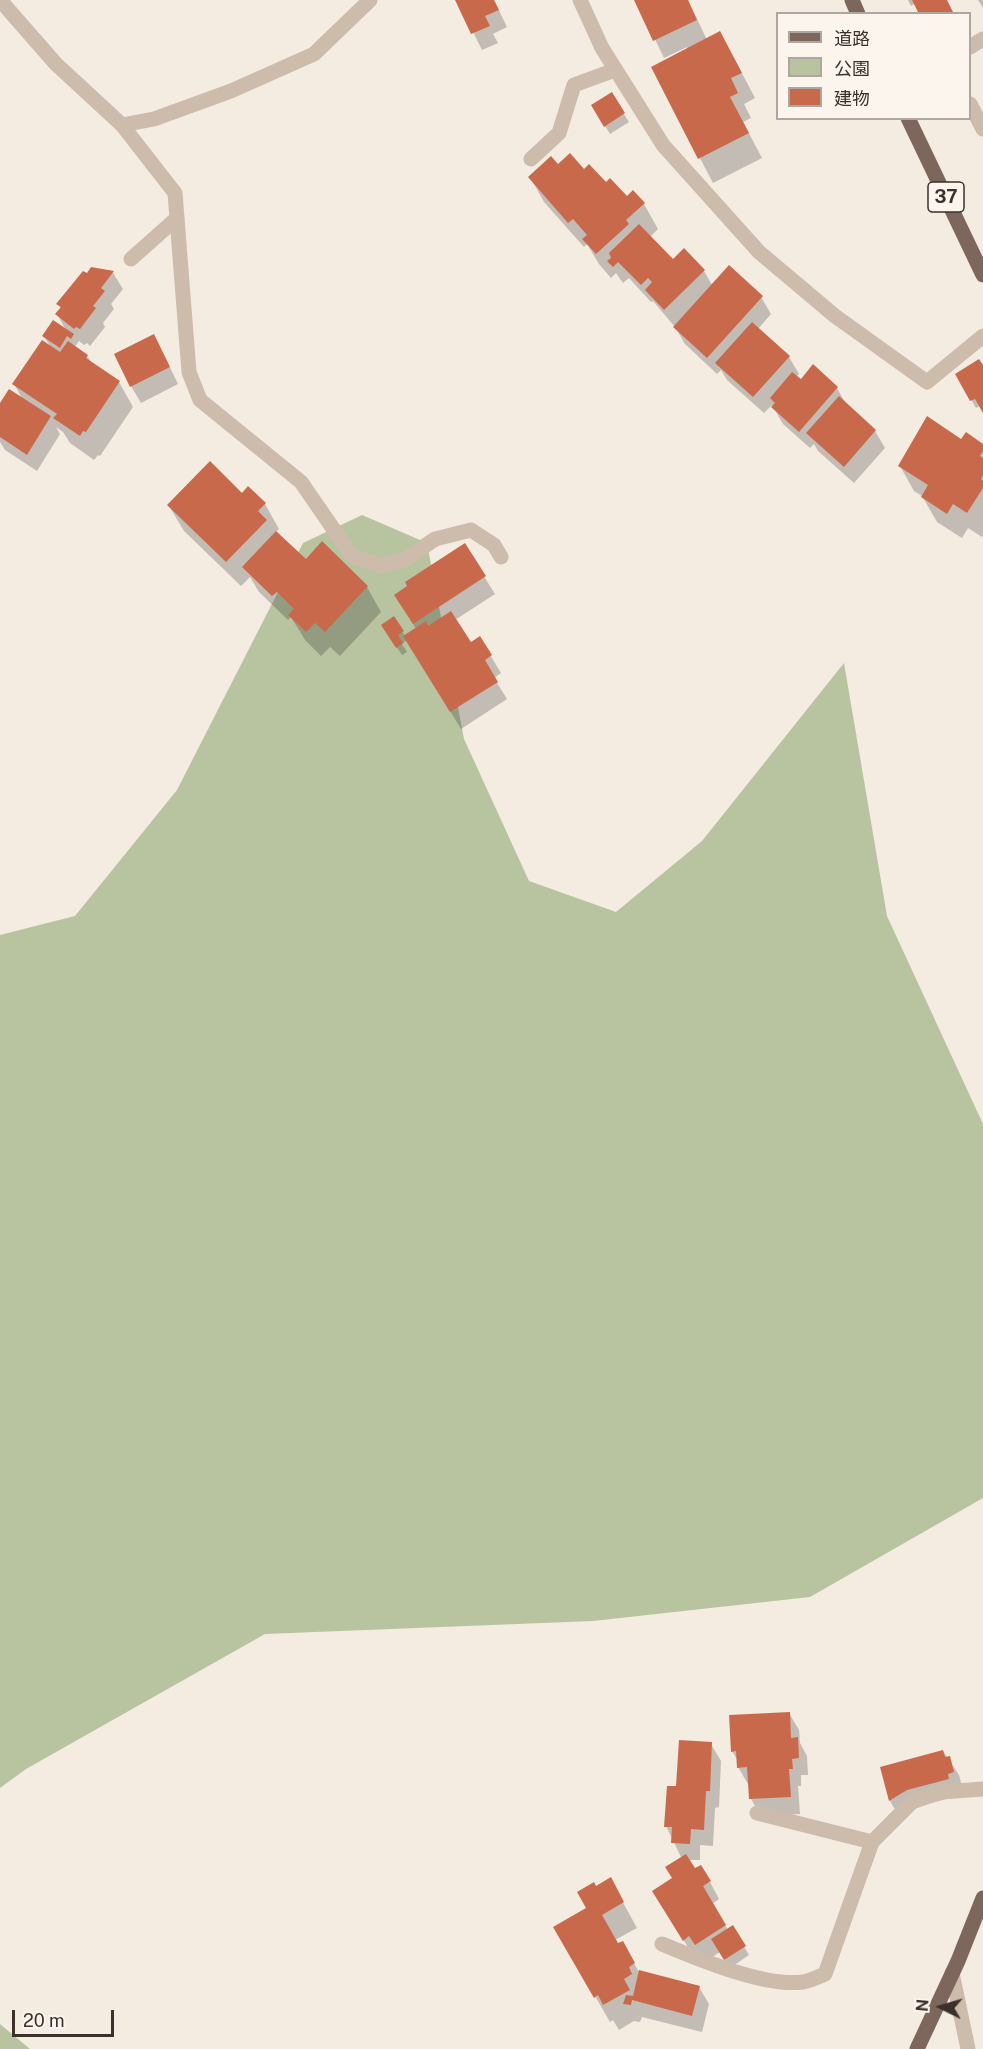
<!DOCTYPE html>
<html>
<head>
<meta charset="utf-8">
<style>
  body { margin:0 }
  #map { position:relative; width:983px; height:2049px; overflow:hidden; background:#f4ebe1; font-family:"Public Sans","Noto Sans JP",sans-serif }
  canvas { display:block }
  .legend { position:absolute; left:776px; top:12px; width:195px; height:108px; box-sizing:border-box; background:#fbf5ee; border:2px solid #aea6a0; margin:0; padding:8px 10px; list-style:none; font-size:18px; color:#3b302b }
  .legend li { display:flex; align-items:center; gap:12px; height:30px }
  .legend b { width:30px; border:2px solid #aea6a0 }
  .north { position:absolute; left:911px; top:1977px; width:60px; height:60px; -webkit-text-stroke:4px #fbf5ee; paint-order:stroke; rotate:275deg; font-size:16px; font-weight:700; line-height:24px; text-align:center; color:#3b302b }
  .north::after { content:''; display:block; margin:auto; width:21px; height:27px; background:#3b302b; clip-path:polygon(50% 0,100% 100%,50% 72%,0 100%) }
  .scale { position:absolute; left:12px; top:2010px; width:102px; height:27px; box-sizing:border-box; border:3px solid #3b302b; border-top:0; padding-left:8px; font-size:18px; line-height:21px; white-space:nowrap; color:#3b302b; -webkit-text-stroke:4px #fbf5ee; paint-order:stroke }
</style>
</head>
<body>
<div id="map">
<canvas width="983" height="2049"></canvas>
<ul class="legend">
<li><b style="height:8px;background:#7d675c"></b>道路</li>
<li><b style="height:16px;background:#b8c4a0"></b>公園</li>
<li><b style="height:16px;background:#c8694b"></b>建物</li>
</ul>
<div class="north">N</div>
<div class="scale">20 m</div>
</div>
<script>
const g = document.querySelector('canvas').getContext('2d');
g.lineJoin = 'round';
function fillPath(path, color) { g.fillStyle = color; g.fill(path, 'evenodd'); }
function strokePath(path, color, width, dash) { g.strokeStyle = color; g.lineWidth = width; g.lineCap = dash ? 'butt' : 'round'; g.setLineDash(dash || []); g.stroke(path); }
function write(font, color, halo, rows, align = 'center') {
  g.font = font + ' "Public Sans",sans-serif'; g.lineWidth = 4.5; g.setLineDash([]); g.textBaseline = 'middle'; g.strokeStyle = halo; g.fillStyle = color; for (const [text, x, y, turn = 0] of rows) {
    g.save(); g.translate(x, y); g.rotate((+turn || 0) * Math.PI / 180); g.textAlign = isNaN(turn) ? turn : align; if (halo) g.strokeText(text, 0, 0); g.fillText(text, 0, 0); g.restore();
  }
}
fillPath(new Path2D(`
  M362,515L427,543L464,739L529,881L616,912L702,841L844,663L887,916L983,1124V1498L810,1597L593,1621L265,1634L26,1769L0,1788V935L75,916L177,790L303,543Z
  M0,2024L30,2049H0Z`), '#b8c4a0');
fillPath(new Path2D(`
  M457,0H494L507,27L493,34L498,43L482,50Z
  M636,0H688L707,40L734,58L755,98L744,104L751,118L743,122L762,158L713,183L653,68L688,50L687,47L664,58Z
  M908,0H946L916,3L911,6Z
  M978,0H983V8Z
  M611,94L629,122L610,134L593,106Z
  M558,166L584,171L627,199L633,192L644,204L658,229L650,237L673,261L704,271L712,285L761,297L771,314L758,329L789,357L799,374L796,377L801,381L813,367L837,388L847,406L875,431L885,448L854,483L818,451L814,444L810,448L783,424L772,405L764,413L727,380L721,370L717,374L685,344L675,327L653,301L651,302L629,278L623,283L616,273L611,278L599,264L587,244L584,247L544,202L530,177Z
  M92,269L113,273L123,289L111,304L114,309L103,323L105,327L90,346L87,343L84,345L79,341L74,348L87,356L92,363L119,382L133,407L100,456L98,455L94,460L70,443L63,432L56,427L60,434L37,471L5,450L0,442V406L23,400L14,384L51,348L44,336L66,330L57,314L61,309L58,304Z
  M163,353L178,384L141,403L131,386Z
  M983,368V410L980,406L976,408L957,375Z
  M962,441L983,445V535L982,537L968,528L962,538L937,522L922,496L914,491L900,466Z
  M242,495L265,504L279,529L276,532L306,561L322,544L367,587L381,612L340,656L330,647L321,656L305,640L291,617L288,620L259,592L250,577L241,586L184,531L169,506Z
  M464,545L495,594L455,620L470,644L480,638L501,673L494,678L507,699L461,729L407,640L402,644L407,652L402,655L388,634L394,618L405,636L416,629L406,612Z
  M789,1713L799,1730L800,1743L807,1756L808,1775H801V1786H798L800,1814L761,1816L751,1799L750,1784H748L738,1767V1761L732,1751Z
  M711,1744L721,1761L719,1807L715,1808L713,1846L700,1845V1860H688L695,1870L710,1882L719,1899L712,1904L728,1930L732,1927L749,1955L730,1968L720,1952L706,1961L694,1957L664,1908L682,1859L666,1826L678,1788Z
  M943,1751L959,1775L963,1790L958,1796L916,1807L900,1818L890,1801L882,1768Z
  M610,1879L637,1928L615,1940L618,1945L622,1943L639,1972L699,1987L709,2004L702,2032L642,2017L640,2022L634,2021L619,2030L613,2020L610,2022L555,1927L588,1909L596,1888Z`), '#0003');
fillPath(new Path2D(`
  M455,0H494L499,10L485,16L490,26L471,34Z
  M634,0H688L697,20L653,41Z
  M912,0H947L954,14H919Z
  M720,31L742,73L731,78L738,93L730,97L749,133L698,159L651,67Z
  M612,92L625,113L604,127L591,105Z
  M570,153L584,169L589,164L606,182L610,178L627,196L633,190L645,203L626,220L629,224L596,254L582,239L587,235L573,219L568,223L528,177L551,156L558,164Z
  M639,224L673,259L684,248L705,270L664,310L645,290L652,282L648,278L641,285L618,262L613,267L607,261L611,258L609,253Z
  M729,265L763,296L707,358L673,327Z
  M91,267L114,271L101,288L105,291L93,306L96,308L80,329L76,327L74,329L55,314L61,307L56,304L83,271L87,273Z
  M53,320L74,334L71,339L67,336L60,348L42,336Z
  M752,322L790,356L753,397L715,363Z
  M154,334L170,367L130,387L114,354Z
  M42,340L60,352L68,341L88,355L86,358L120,381L86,432L83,431L80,436L53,418L57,414L12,384Z
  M979,359L983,365V413L975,399L970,401L955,374Z
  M813,364L838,387L799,432L771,407L775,403L770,398L792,372L801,379Z
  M9,389L51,416L27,455L0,437V403Z
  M839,396L876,430L844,467L806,433Z
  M927,416L961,439L966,432L983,444V451L980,456L983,458V475L981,479L983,481V488L967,513L953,504L947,514L921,497L928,485L898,466Z
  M210,461L242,493L248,486L266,503L258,511L267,520L226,562L167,505Z
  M276,531L306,559L322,541L368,586L325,632L315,623L306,632L288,615L294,609L277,592L272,596L242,567Z
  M465,543L486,576L413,624L394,595L407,586L405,582Z
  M451,611L471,642L480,636L492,655L485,660L498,682L450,712L403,636L426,621L428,626Z
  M394,616L404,631L398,635L403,643L396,648L381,625Z
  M790,1712L791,1738L798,1737L799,1758L792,1759L793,1769H789L791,1797L749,1799L747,1767L737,1768L736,1751L731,1752L729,1715Z
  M679,1740L712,1742L710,1791H706L704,1830L691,1829L690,1844L671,1843L672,1827H664L667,1786H676Z
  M943,1750L945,1757L950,1756L954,1772L948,1774L949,1779L907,1790L889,1801L880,1767Z
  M686,1854L695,1868L701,1865L711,1881L703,1886L726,1925L695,1945L689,1936L683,1941L652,1891L672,1878L665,1867Z
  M611,1877L624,1902L602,1915L618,1943L623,1941L635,1963L629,1967L632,1974L624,1979L630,1990L603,2005L598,1995L594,1998L553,1927L586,1908L577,1892L594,1882L596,1886Z
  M733,1925L746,1946L724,1960L711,1939Z
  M639,1970L700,1986L692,2016L632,2000L631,2005L623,2004L626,1995L633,1996Z`), '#c8694b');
strokePath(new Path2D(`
  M580,0L602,48L663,145L759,252L835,316L927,382L983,336
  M531,159L559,133L574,85L615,70
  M131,259L177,218
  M757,1813L872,1842L912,1802L941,1792L983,1789
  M662,1944C698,1959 764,1987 803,1982C810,1981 818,1977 825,1974L872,1842`), '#cdbbac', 15);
strokePath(new Path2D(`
  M0,0L56,64L122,125L154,119L231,91L314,54L370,0
  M970,47L983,39
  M970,104L983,129
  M122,125L175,193L189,372L200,400L301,482L352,556L382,566L406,559L435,539L471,530L494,545L501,557
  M952,1973L968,2049`), '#cdbbac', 15);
strokePath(new Path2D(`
  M852,0L858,14
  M908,118L983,275
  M917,2049L958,1961L983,1898`), '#7d675c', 15);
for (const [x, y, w] of [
  [946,197,36]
]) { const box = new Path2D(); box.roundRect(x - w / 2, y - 15, w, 30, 4.5); g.fillStyle = '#fbf5ee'; g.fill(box); strokePath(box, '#3b302b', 1.5); }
write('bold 18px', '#3b302b', null, [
  ["37",946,197]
]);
</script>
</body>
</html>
